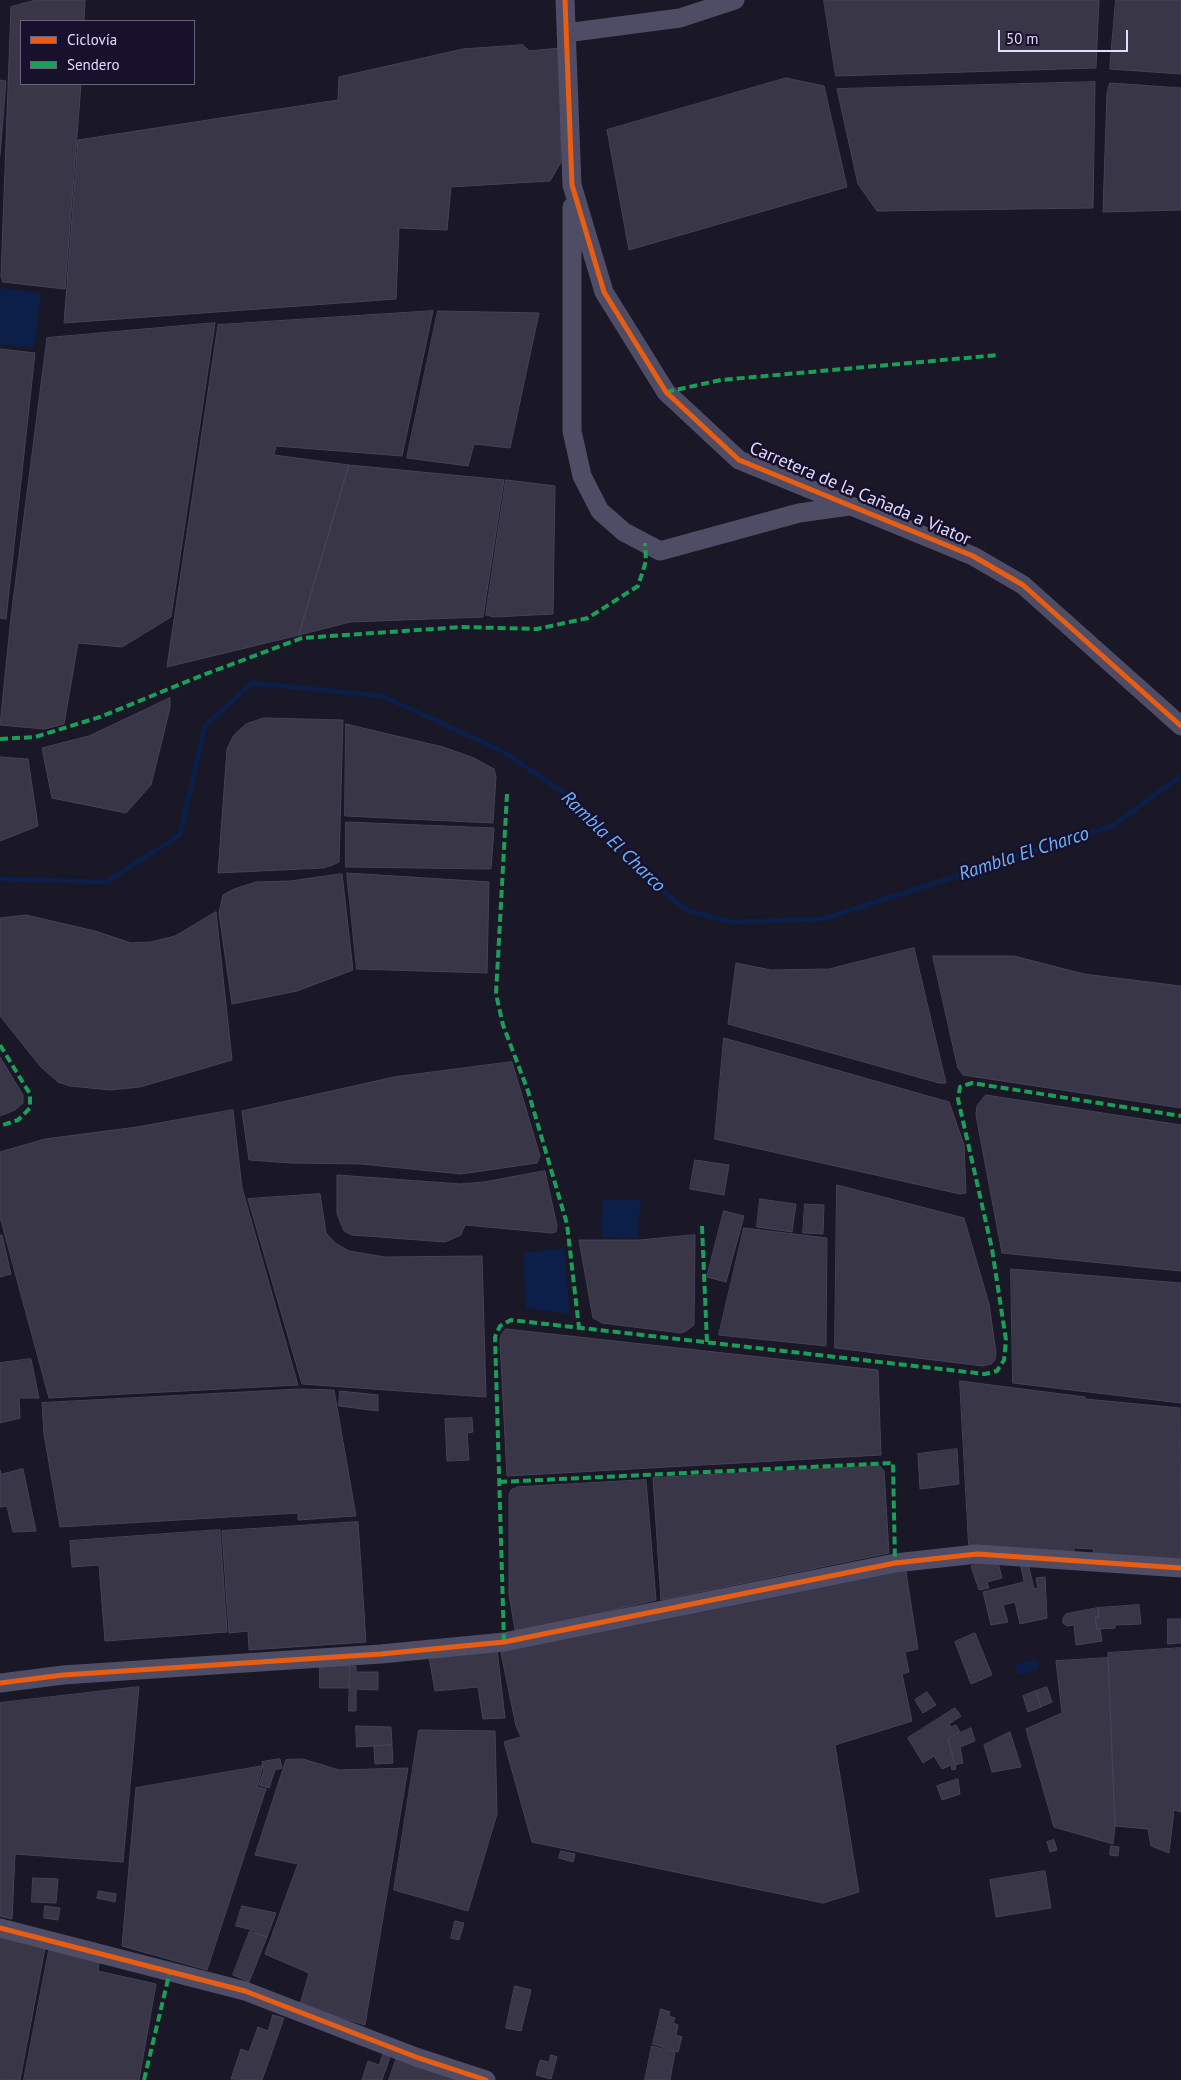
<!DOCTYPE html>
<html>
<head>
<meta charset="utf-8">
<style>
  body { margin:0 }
  #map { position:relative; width:1181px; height:2080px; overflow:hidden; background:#1a1726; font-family:"PT Sans",sans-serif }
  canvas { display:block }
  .legend { position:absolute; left:20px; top:20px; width:175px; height:65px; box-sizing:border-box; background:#17112c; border:1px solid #686280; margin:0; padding:6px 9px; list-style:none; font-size:15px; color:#e1dcff }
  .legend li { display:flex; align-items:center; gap:10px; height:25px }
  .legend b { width:25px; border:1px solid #686280 }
  .scale { position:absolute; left:998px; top:30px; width:130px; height:22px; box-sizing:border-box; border:2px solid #e1dcff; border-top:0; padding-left:6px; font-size:15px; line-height:18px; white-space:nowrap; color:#e1dcff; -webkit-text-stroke:4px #17112c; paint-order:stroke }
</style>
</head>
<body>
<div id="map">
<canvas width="1181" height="2080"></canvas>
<ul class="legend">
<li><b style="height:6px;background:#e95d12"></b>Ciclovía</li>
<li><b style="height:6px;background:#1a9f57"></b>Sendero</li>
</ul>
<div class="scale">50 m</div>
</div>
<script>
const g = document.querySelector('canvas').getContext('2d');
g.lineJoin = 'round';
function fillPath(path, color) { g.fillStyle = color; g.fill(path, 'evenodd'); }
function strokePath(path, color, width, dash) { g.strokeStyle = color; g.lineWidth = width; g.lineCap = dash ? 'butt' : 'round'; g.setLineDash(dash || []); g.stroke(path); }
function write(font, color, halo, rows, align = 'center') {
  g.font = font + ' "PT Sans",sans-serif'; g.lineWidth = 5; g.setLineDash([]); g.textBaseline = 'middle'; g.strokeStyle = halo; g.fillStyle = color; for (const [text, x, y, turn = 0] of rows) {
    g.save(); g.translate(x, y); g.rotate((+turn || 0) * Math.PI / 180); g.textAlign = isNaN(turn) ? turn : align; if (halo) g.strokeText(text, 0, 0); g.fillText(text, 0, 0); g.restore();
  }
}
fillPath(new Path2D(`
  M0,288L41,293L34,348L0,344Z
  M603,1199L641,1200L637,1238L601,1237Z
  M564,1248L570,1314L526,1308L523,1253Z
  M1035,1659L1039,1662L1038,1669L1018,1675L1015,1665Z`), '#0b1f49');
strokePath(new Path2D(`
  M0,879L106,882L180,835L205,726L252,683L382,696L504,752L573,799L635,867L686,910L732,922L823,919L1112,826L1181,776`), '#0b1f49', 5);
const building = new Path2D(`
  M36,0H85L84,21H21V84H81L65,289L3,282L1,277L11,7Z
  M824,0H1099L1096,68L836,76Z
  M1116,0H1181V74L1110,69Z
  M523,45L529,51L560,48L561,162L550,181L451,187L447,230L399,228L396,299L64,323L78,140L338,100L339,77L463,49Z
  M786,78L824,86L847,187L629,250L607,130Z
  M0,80L6,81L0,155Z
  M1095,82L1093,208L877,211L858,184L837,89Z
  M1110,83L1181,88V210L1103,212L1107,93Z
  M433,311L402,456L276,446L274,455L349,465L299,635L167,667L218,325Z
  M438,311L539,313L510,448L474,444L468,466L407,458Z
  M215,323L171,617L122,647L78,643L64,724L45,729L0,725L11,617L47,338Z
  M0,349L35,353L6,619L0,618Z
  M349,465L504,480L483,617L350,622L299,635Z
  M506,480L555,486L553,614L495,617L486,615Z
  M170,698V708L151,785L126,813L52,798L42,748L89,736Z
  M264,718L343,720L339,862L333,865L323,868L218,873L227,749L234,735L246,724Z
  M346,724L443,747L474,758L494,769L496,777L493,823L345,816Z
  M0,757L28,759L38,826L0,841Z
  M346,822L494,828L491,869L346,867Z
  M347,873L489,882L487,973L357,969Z
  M342,874L353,970L297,991L232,1004L219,913L223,895L234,889L256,882L290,881Z
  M216,912L232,1060L140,1087L110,1090L70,1086L58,1082L41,1067L0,1016V918L26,915L95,931L131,943L151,942L175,936Z
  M914,948L946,1083H939L728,1024L736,963L771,970L829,969Z
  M933,956H1014L1084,974L1181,986V1108L963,1075L958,1068Z
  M724,1038L949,1102L964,1145L966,1193L960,1194L715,1139Z
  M0,1057L23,1095V1103L15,1110L0,1116Z
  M512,1062L540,1156L537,1163L461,1174L361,1164L292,1163L249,1160L242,1111L394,1077Z
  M986,1095L1181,1125V1271L1002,1253L976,1115L977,1106Z
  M233,1110L242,1188L298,1385L49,1398L0,1217V1152L45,1139L137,1127Z
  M695,1160L729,1165L724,1195L690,1189Z
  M545,1171L557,1226L556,1232L552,1233L465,1225L461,1235L445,1242L352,1235L344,1231L337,1214V1175L461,1184L484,1182Z
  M837,1185L964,1218L989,1304L996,1353L995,1360L991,1364L983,1366L835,1348Z
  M320,1194L326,1233L335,1243L349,1251L385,1257L482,1256L486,1397L302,1384L248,1199Z
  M760,1199L796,1204L792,1232L757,1227Z
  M805,1204L824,1205L823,1234L803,1233Z
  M724,1211L744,1216L726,1282L707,1277Z
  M744,1228L827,1238L826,1346L719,1335Z
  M0,1235H2L11,1274L0,1277Z
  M695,1235L694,1325L686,1331L681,1333L602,1323L593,1318L579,1240H640Z
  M1011,1269L1181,1283V1403L1013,1383Z
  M506,1329L878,1370L881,1455L507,1476L500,1343L501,1335Z
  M31,1359L39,1398H19L20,1418L0,1423V1363Z
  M960,1381L1085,1397V1399L1180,1408L1181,1559L1093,1554L1094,1549L1074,1548V1552L969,1545Z
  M300,1389L334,1390L356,1516L298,1520V1513L60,1527L44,1434L42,1403Z
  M340,1391L378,1395V1411L339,1406Z
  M472,1418L473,1432L467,1433L469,1460L447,1461L445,1419Z
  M957,1449L959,1484L920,1489L918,1454Z
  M880,1466L884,1471L889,1553L661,1600L653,1478Z
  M23,1469L36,1531L13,1532L7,1506L0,1507V1470L1,1474Z
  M646,1480L656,1600L521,1631L515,1630L509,1594V1495L511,1490L517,1487Z
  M358,1522L366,1642L249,1650L248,1631L229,1633L222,1531Z
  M220,1530L227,1632L105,1641L99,1565L72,1567L70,1541Z
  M997,1559L1002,1578L987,1582L989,1588L979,1590L971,1566Z
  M1020,1562L1028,1563L1034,1589L1038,1588L1036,1578L1045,1577L1047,1618L1020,1624L1015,1602L1003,1605L1008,1622L991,1625L983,1592L1024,1582Z
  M905,1566L918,1649L905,1652L909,1672L902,1674L912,1721L835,1745L859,1892L823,1903L532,1842L504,1742L521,1737L516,1726L501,1653Z
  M1139,1605L1141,1624L1115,1625V1628L1097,1629L1095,1617H1099L1098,1608Z
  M1098,1608L1099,1617H1095L1097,1629H1100L1102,1641L1076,1645L1074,1625L1067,1626L1063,1623V1618L1066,1614Z
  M1168,1619H1181V1643L1168,1644Z
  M975,1633L992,1675L971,1684L955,1642Z
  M1181,1648V1812L1174,1810L1169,1853L1151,1846L1148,1829L1115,1826L1108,1653Z
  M497,1649L505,1718L483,1719L478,1687L435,1691L429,1657Z
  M1108,1658L1115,1826L1113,1844L1054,1827L1026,1729L1062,1713L1056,1661Z
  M320,1666H350L349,1688H320Z
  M350,1666H356V1672H378V1690L356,1689V1711H349Z
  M139,1687L123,1862L15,1854L12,1919L0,1916V1703Z
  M1047,1687L1052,1702L1041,1707L1036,1691Z
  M1036,1691L1041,1707L1028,1712L1023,1696Z
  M927,1692L936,1705L923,1713L915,1700Z
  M955,1708L961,1716L949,1724L951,1727L956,1725L960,1732L948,1739L956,1769L952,1770L951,1765L942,1769L934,1756L923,1763L908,1738Z
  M356,1726L391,1727L392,1745L357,1747Z
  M971,1728L975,1741L960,1747L963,1763L955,1765L948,1739Z
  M419,1730L495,1731L497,1814L468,1911L394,1890Z
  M1010,1732L1021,1767L992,1772L984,1745Z
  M392,1745L393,1763L375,1764L374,1746Z
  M280,1759L282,1768L275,1770L269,1788L259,1785L264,1770L262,1762Z
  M303,1759L339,1770L408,1768L365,2025L300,2005L309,1973L265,1954L298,1864L255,1855L286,1760Z
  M263,1766L257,1787L266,1789L207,1970L122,1946L136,1788Z
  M958,1779L960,1794L942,1800L937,1786Z
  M1054,1840L1057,1850L1050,1852L1047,1842Z
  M1111,1846L1119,1847L1118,1856L1110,1855Z
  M561,1851L575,1854L573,1862L559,1858Z
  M1045,1871L1051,1908L996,1917L990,1880Z
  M33,1878L58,1879L56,1903L32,1902Z
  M99,1891L116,1894L115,1902L97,1898Z
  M45,1906L60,1908L58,1920L44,1918Z
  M242,1906L276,1913L267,1937L255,1933L256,1931L236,1926Z
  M455,1921L464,1923L459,1940L451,1938Z
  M250,1931L267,1937L249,1982L233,1975Z
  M0,1934L46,1943L20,2080H0Z
  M50,1945L100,1957L98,1971L156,1984L139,2080H24Z
  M515,1986L531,1990L521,2031L506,2028Z
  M661,2009L670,2012L669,2016L675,2018L673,2023L678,2025L676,2035L682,2037L678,2052L653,2044Z
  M273,2015L284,2018L262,2080L231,2079L241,2049L249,2052L258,2027L268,2031Z
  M652,2046L675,2052L670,2080H645Z
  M384,2052L391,2054L382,2080H362L368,2061L379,2065Z
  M551,2055L557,2057L551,2079L536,2075L540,2060L549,2062Z
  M397,2057L468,2080H389Z`);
fillPath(building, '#393647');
strokePath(building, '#474258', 1);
strokePath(new Path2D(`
  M565,0L572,185L604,292L666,392L739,460L973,556L1023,585L1181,726
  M566,33L680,18L735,0
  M572,207V431L582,476L600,511L624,532L660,551L799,513L849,506
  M0,1683L63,1675L381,1654L504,1642L895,1563L977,1554L1181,1568
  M0,1928L245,1991L416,2057L486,2080`), '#4f4d66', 19);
strokePath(new Path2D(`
  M666,392L721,380L999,355
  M0,739L35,737L100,717L203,675L302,638L462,627L537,629L588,618L638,586L646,561L645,543
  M507,794L496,994L503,1025L528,1091L567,1224L579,1328
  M0,1045L30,1094V1108L18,1120L0,1126
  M702,1226L707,1343
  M499,1482L893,1463L895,1563
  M504,1642L495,1337L500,1326L511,1320L985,1374L997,1371L1004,1360L1006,1340L992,1249L958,1099L960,1087L972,1083L1181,1116
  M144,2080L170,1971`), '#1a9f57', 4, [8, 4]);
strokePath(new Path2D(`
  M565,0L572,185L604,292L666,392L739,460L973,556L1023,585L1181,726
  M0,1683L63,1675L381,1654L504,1642L895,1563L977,1554L1181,1568
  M0,1928L245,1991L416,2057L486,2080`), '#e95d12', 5);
write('18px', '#e1dcff', '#17112c', [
  ["Carretera de la Cañada a Viator",860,494,23]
]);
write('italic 19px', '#6ab4ff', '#17112c', [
  ["Rambla El Charco",613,842,44],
  ["Rambla El Charco",1024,854,-18]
]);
</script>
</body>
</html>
